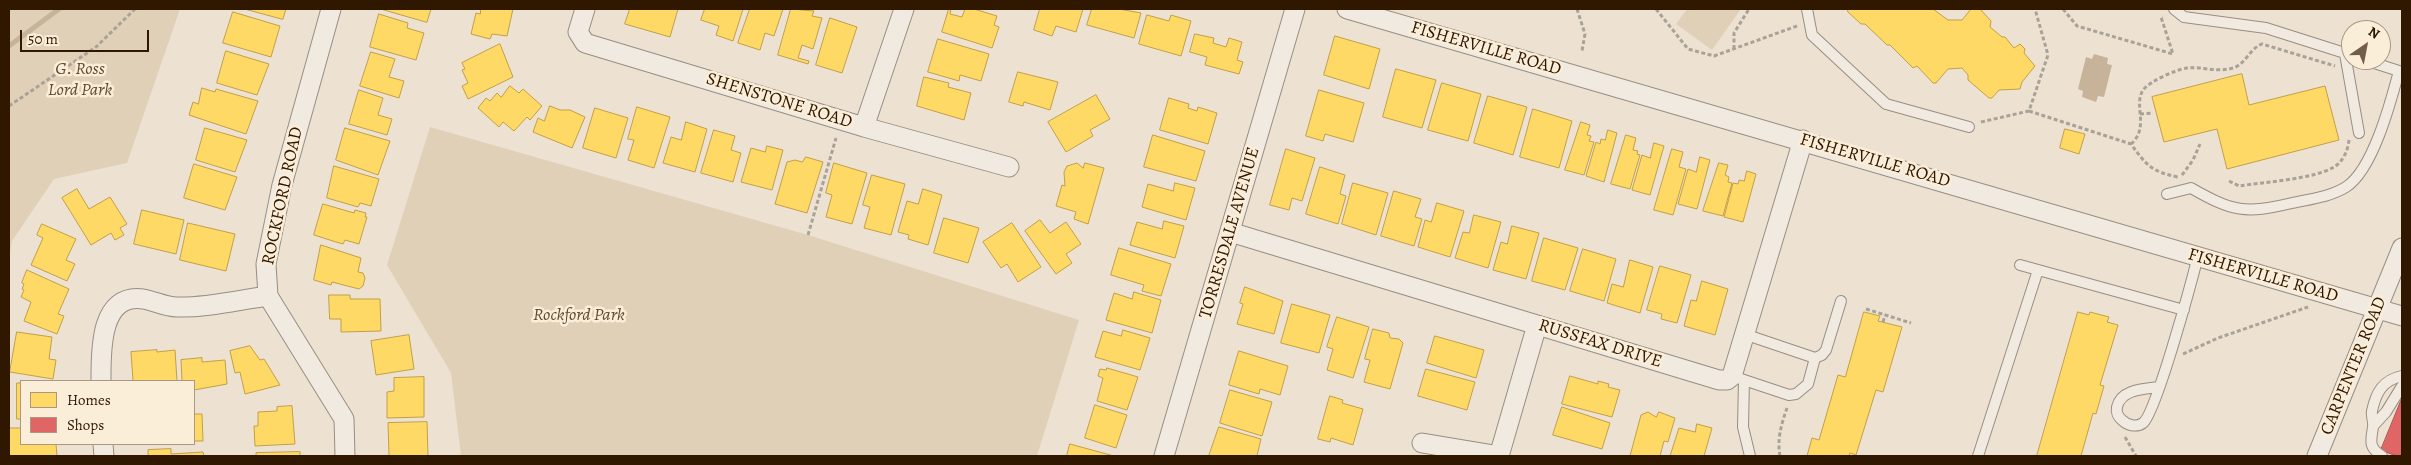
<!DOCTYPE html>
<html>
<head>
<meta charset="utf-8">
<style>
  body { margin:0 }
  #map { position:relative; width:2411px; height:465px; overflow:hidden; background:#ede2d1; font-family:Alegreya,serif }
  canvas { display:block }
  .frame { position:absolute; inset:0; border:10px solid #301700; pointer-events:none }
  .legend { position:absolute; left:20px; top:380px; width:175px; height:65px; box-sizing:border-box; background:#fbeed9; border:1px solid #aa9882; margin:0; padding:6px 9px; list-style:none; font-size:15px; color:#301700 }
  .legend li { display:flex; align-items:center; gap:10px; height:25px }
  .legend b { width:25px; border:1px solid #aa9882 }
  .north { position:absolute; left:2341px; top:20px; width:50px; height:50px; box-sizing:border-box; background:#fbeed9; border:1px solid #aa9882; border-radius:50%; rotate:33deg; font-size:14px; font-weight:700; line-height:20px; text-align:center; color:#301700 }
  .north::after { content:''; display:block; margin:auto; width:18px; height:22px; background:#725e49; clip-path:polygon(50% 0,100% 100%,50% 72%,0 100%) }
  .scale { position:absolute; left:20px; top:30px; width:129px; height:22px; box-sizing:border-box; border:2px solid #301700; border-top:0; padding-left:6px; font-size:15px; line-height:18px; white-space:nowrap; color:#301700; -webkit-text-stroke:4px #fbeed9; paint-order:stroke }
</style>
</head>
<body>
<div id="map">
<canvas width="2411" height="465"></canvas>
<div class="frame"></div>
<ul class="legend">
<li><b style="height:14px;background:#ffd966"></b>Homes</li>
<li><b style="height:14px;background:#e06666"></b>Shops</li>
</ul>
<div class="north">N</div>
<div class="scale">50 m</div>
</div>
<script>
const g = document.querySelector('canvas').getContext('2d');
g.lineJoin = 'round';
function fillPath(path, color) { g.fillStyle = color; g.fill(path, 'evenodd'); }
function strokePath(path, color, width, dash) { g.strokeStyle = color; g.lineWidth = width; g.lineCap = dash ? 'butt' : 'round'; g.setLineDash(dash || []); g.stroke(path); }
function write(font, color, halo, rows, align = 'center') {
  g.font = font + ' Alegreya,serif'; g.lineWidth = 5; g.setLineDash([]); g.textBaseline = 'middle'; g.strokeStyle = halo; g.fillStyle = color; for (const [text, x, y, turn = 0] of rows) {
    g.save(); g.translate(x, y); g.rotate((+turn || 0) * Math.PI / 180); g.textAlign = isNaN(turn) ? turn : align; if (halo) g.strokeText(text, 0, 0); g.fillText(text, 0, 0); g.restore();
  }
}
fillPath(new Path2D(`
  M9,9H180L127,163L54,179L12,241L9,258Z
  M1687,9H1741L1712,50L1676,24Z
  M430,127L808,235L1079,320L1037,456H461L451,373L387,265Z`), '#e1d0b8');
fillPath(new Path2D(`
  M2094,54L2108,58L2107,64L2112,65L2104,97L2098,96L2096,102L2082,97L2083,91L2078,89L2086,57L2092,59Z`), '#c6b39a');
const homes = new Path2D(`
  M245,9H286L283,19Z
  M381,9H431L427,22Z
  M481,9H513L507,36L492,34L490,39L471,34L476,13L480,14Z
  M630,9H678L670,37L625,24Z
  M705,9H743L733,41L716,35L719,26L701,20Z
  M750,9H783L774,36L765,33L760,50L738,43Z
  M791,9L814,11L812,16L822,18L813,49L802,45L798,58L809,61L808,64L778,55Z
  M949,9H951L950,14L962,17L965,9H974L997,16L994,25L999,27L992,48L942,32Z
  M1040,9H1083L1076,32L1056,26L1052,36L1034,30Z
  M1092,9H1119L1141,13L1134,38L1087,25Z
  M1848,9H1933L1948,20H1962L1971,9H1980L1991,21L1990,27L2002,37H2005L2014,48L2020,44L2025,49L2024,53L2035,66L2022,82L2020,89L1999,90L1992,98H1989L1968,80V75L1962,68L1948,69L1936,83H1933L1917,66L1913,68L1890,45H1887L1865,24H1861L1848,12Z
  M233,12L280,26L271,57L223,43Z
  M379,14L408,23L407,28L424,33L416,60L370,47Z
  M1147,15L1169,21L1171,15L1191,21L1181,56L1139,44Z
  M830,18L857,27L842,73L816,65Z
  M1195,34L1214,38L1213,43L1226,47L1229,38L1242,42L1237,60L1243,62L1239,74L1205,65L1207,57L1190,52Z
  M1335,36L1380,49L1369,89L1324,75Z
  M938,39L989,54L981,81L960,75L959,81L928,72Z
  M500,44L513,77L468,99L462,86L468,83L462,70L465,69L462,63Z
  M226,51L269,64L257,95L217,83Z
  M371,52L395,59L389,77L404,81L399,98L360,86Z
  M1396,69L1436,80L1422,128L1383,117Z
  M1018,72L1058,82L1050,110L1024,102L1023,106L1009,102Z
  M2242,74L2249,105L2325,86L2339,140L2227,169L2217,129L2164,142L2152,97Z
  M924,77L949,83L948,87L971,93L964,120L917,106Z
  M1442,83L1481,94L1468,141L1428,130Z
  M510,86L519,93L523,89L542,106L530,120L527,117L514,131L503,122L499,127L478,108L486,98L490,101L497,93L501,97Z
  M202,88L215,92L216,89L258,101L246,134L189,115L193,102L198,104Z
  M359,90L383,98L378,115L392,119L387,135L349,124Z
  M1319,90L1364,103L1353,142L1325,134L1323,141L1306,136Z
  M1096,95L1110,119L1090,130L1093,136L1066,152L1048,122Z
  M1488,96L1527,107L1513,155L1474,143Z
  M1169,98L1189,104L1188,108L1197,111L1198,107L1217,113L1208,144L1160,130Z
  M550,106L560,110H570L585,117L572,148L533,132L538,118L544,121Z
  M637,107L670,117L654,168L628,160L634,140L628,139Z
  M595,108L628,118L616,158L583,148Z
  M1533,109L1572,121L1559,168L1520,157Z
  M686,122L707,129L695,172L663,163L671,137L681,140Z
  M1581,122L1590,125L1587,135L1591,136L1589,141L1594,142L1584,175L1565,170Z
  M205,128L247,140L235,172L196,160Z
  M345,128L390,141L378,175L336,160Z
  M2065,129L2085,134L2079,154L2060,148Z
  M714,130L735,136L731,150L741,153L733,182L701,173Z
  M1608,130L1617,133L1604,182L1586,176L1596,142L1600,144L1601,139L1605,140Z
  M1153,135L1205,151L1196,181L1144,167Z
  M1626,135L1636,138L1633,150L1638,151L1637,154L1640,155L1630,189L1611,184Z
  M1654,143L1664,146L1650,195L1632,190L1642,155L1650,158Z
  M767,146L783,150L772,190L741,182L751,148L765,152Z
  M1286,149L1315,158L1302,201L1292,198L1289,210L1270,205Z
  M1672,149L1683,152L1679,167L1686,169L1673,215L1654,210Z
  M806,157L823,162L807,213L775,204L787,162L795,160L802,162Z
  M1700,157L1710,160L1697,209L1678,204L1688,169L1696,172Z
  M834,163L867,173L852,224L826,217L832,195L826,193Z
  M1085,163L1104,168L1088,224L1074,219L1076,212L1056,206L1062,185L1065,186L1064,172L1067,166L1077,163L1083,168Z
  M1719,163L1728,165L1725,175L1729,177L1728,182L1732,183L1723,216L1703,211Z
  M194,164L237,177L225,210L184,198Z
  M334,166L379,179L371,206L360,203L358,207L327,198Z
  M1320,167L1345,175L1340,194L1346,196L1338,224L1306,214Z
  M1747,171L1756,174L1743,222L1724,217L1733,183L1738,184L1739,180L1744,181Z
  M872,175L905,184L891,235L864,228L870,207L863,205Z
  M1175,183L1195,188L1186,220L1142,207L1148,184L1173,191Z
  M1353,183L1388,193L1376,235L1342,224Z
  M77,189L89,209L110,197L127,224L120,228L124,235L115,240L111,233L91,245L62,198Z
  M923,189L942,195L928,245L908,239L909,235L898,232L907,201L918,204Z
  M1394,191L1421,199L1415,217L1422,219L1414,246L1381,236Z
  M1437,203L1464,211L1450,257L1418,247L1425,220L1431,222Z
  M323,204L354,213L355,210L366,213L365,217H367L359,244L345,240L343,244L336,242L314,235Z
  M142,210L184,220L176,254L134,244Z
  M1474,215L1501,222L1488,268L1455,258L1463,232L1469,233Z
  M944,218L979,228L968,263L934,253Z
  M1040,220L1050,233L1066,222L1081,244L1066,254L1072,263L1056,274L1025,231Z
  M1164,221L1184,226L1175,258L1130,245L1137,222L1162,229Z
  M188,223L235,234L226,271L180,260Z
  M1012,223L1041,267L1018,282L1007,264L1001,268L983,242Z
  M42,224L76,239L66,260L75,264L67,281L31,265L43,238L37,235Z
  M1512,226L1539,233L1526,279L1493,270L1501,242L1507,244Z
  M1544,238L1578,248L1565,290L1532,281Z
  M321,245L361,258L358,272L363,273L365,278L363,286L359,289L332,282L331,285L314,280Z
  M1119,248L1171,264L1161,296L1142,291L1144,285L1111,275Z
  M1583,249L1616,259L1604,301L1570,291Z
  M1630,260L1653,267L1640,313L1607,303L1612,284L1623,287Z
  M1660,266L1691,275L1677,323L1661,319L1662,314L1647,310Z
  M27,270L69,289L58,314L64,316L57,334L24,321L31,302L21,297L24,290L22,289L24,284L22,283Z
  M1702,281L1728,289L1715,335L1684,326L1691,300L1696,301Z
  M1245,287L1283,301L1274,334L1237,324L1243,304L1240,303Z
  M1134,292L1161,300L1152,333L1106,320L1114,293L1132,299Z
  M329,295H350V299H380L381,331L341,332V319H330Z
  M1292,304L1330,315L1319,353L1281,343Z
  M1864,312L1880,316L1878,321L1902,327L1883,392L1876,390L1856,455L1850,453L1849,456H1807L1812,438L1819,440L1838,375L1845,377Z
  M2078,312L2089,315L2090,312L2109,317L2107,322L2118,325L2100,385L2104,386L2096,414L2093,413L2081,456H2037Z
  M1337,317L1369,327L1353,378L1327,370L1333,349L1327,347Z
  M1373,329L1389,333L1390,338L1399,339L1403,343L1390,389L1364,382L1370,360L1365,359Z
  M1123,330L1150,338L1140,370L1095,357L1103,331L1121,336Z
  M17,332L52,337L49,359L56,360L53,379L10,372Z
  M409,335L414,369L376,375L371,341Z
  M1435,336L1484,350L1476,378L1427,363Z
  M250,346L260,360L264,359L280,385L245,394L240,372L235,373L230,351Z
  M157,350V352L175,350L177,381H133L131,352Z
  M1239,351L1288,366L1280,395L1260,389L1259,394L1229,385Z
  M202,358V362L225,360L227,384L194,390V381H182L181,360Z
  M1107,368L1138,377L1127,410L1097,401L1103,378L1098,376L1100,369L1106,370Z
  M1426,369L1475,382L1467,410L1418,396Z
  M1570,376L1598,384V381L1609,384L1608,387L1620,390L1612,417L1562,404Z
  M424,377V417L387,418V392L394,391V378Z
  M17,383H21V419H17Z
  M1230,390L1272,402L1262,436L1220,423Z
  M1330,396L1343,400L1342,403L1363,409L1353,445L1331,438L1330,442L1318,439Z
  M1095,405L1127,415L1116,448L1085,438Z
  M292,406L295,444L255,446L254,426H258V412L277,411V407Z
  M1562,407L1610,423L1602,449L1553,435Z
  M1659,412L1675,418L1668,442L1664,441L1660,456H1630L1641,415L1648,412L1656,417Z
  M194,414H202L203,441H194Z
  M427,422L428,456H389L388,423Z
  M1697,424L1712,428L1704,456H1670L1679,428L1695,432Z
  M1219,427L1261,439L1257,456H1209Z
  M9,428H21V444H56L57,456H10Z
  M1070,444L1114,456H1067Z
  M171,449V454L203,452L204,456H148V450Z
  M300,452V456H256V453Z`);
fillPath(homes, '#ffd966');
strokePath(homes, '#c19f47', 1);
const shops = new Path2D(`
  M2402,398V456H2396L2381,450Z`);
fillPath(shops, '#e06666');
strokePath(shops, '#ab4e47', 1);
strokePath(new Path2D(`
  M9,46L59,9`), '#c6b39a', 5);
const lane = new Path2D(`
  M1807,9L1812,35L1886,104L1969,127
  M2174,9L2184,17L2266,28L2351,55
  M2345,54L2359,133
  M2365,60L2402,72
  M2167,194L2191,188C2233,212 2245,214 2292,203C2310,199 2330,197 2346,187C2373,170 2391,101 2399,71
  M2020,265L2184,310
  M1815,358L1822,355L1826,350L1841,301
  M1732,376L1789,395L1796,394L1808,384L1815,358L1744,334
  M1744,380L1743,427L1750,456
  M2159,387C2144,389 2121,389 2117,407C2116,412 2118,417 2122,420C2127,425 2136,428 2143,423C2156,413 2192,280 2198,256
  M2374,425L2386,412L2402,386
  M1978,456L2038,270
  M2382,456C2368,447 2371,441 2373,427C2374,422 2371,416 2372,411C2376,392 2383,380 2402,376`);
const street = new Path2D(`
  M331,9L282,185L266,264L268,296L344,419L345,456
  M585,9L578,32L585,43L864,127L1009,167
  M1347,9L2402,316
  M864,127L904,9
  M1230,232L1719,380H1727L1732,376L1803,140
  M101,381C101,353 99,293 143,299C155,301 165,307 177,307C207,308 238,300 268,296
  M1422,443L1500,456
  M103,444L104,456
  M1164,456L1295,9
  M1499,456L1537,325
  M2317,456L2402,248`);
strokePath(lane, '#988e82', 12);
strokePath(street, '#988e82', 21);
strokePath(new Path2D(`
  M1577,9L1585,34L1582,51
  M1656,9L1688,49L1714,56L1797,26
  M2063,9L2077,26L2173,54L2161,17H2163
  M1734,49V33L1749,9
  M9,106L96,47L135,9
  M2029,111L2131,144C2146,165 2152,172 2178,177
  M2140,114L2153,113
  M1981,122L2029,111L2048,55L2035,9
  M2131,144C2150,127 2133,106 2143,90C2150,81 2175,70 2187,68C2202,66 2216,73 2233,68C2246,64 2249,49 2262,44L2335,66
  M2182,175L2193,160L2200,144
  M2229,181L2239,186C2265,182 2314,179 2334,167C2343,162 2348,150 2349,140
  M808,235L836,138
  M1866,309L1911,323
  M1883,322L1885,315
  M2183,354L2218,338L2308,307
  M2125,437L2136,456
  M1780,456C1777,439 1781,425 1787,408`), '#a9a299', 3, [4, 2.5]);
strokePath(lane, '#f0eae1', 10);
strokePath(street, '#f0eae1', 19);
write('18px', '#301700', '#fbeed9', [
  ["FISHERVILLE ROAD",1486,49,16],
  ["SHENSTONE ROAD",779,101,17],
  ["FISHERVILLE ROAD",1875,161,16],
  ["ROCKFORD ROAD",283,196,-78],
  ["TORRESDALE AVENUE",1230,233,-74],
  ["FISHERVILLE ROAD",2263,276,16],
  ["RUSSFAX DRIVE",1600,344,17],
  ["CARPENTER ROAD",2354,366,-68]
]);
write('italic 18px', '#624a31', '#fbeed9', [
  ["G. Ross",80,70],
  ["Lord Park",80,91],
  ["Rockford Park",579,316]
]);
</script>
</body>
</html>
